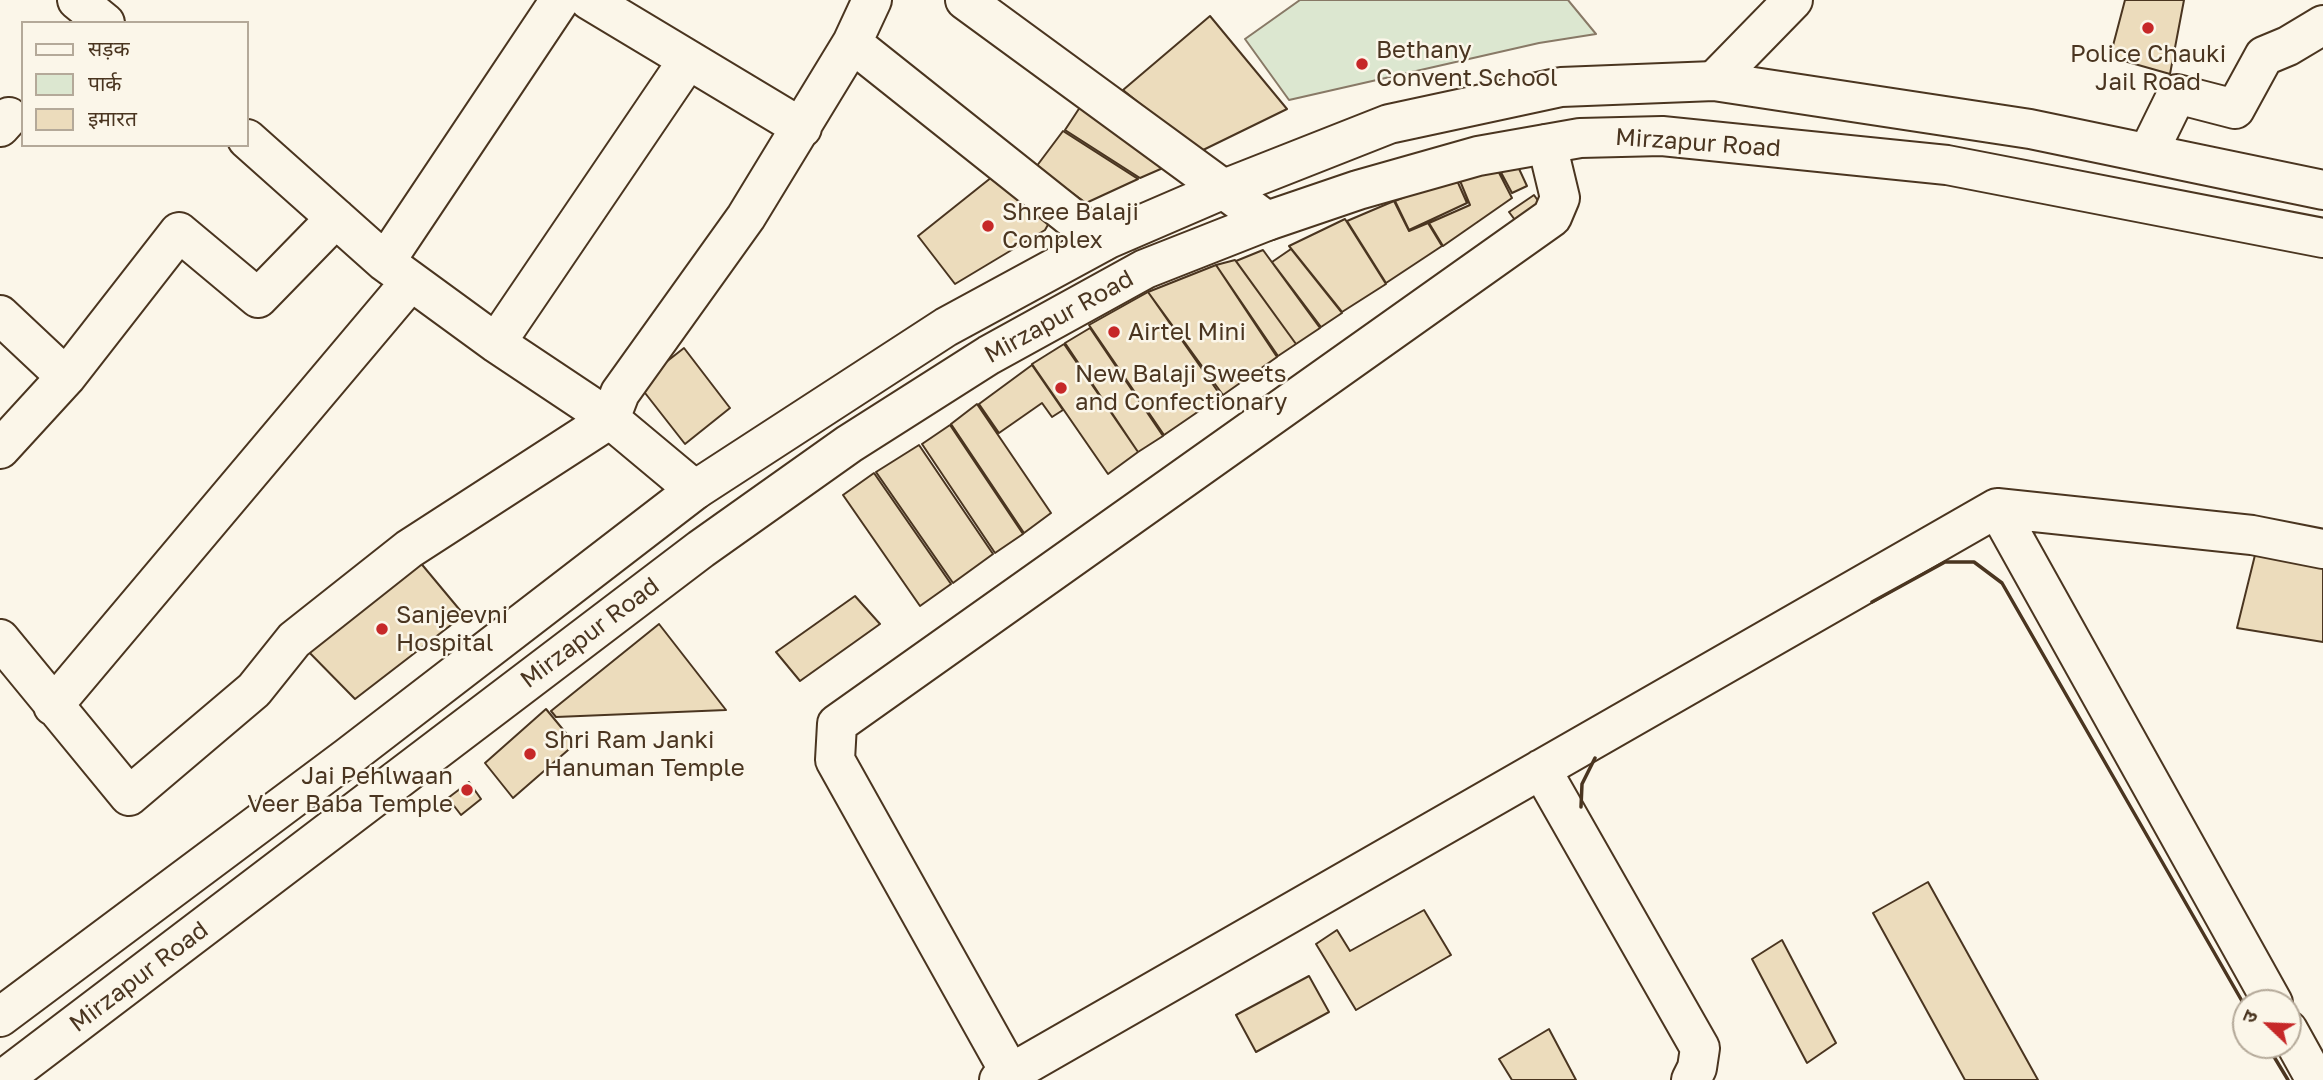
<!DOCTYPE html>
<html>
<head>
<meta charset="utf-8">
<style>
  body { margin:0 }
  #map { position:relative; width:2323px; height:1080px; overflow:hidden; background:#fbf6e9; font-family:"Golos Text","Noto Sans Devanagari",sans-serif }
  canvas { display:block }
  .legend { position:absolute; left:21px; top:21px; width:228px; height:126px; box-sizing:border-box; background:#fbf6e9; border:2px solid #b4a999; margin:0; padding:9px 12px; list-style:none; font-size:21px; color:#4a3520 }
  .legend li { display:flex; align-items:center; gap:14px; height:35px }
  .legend b { width:35px; border:2px solid #b4a999 }
  .north { position:absolute; left:2232px; top:989px; width:70px; height:70px; box-sizing:border-box; background:#fbf6e9; border:2px solid #b4a999; border-radius:50%; rotate:293deg; font-size:19px; font-weight:700; line-height:28px; text-align:center; color:#4a3520 }
  .north::after { content:''; display:block; margin:auto; width:24px; height:32px; background:#c62828; clip-path:polygon(50% 0,100% 100%,50% 72%,0 100%) }
</style>
</head>
<body>
<div id="map">
<canvas width="2323" height="1080"></canvas>
<ul class="legend">
<li><b style="height:9px;background:#fbf6e9"></b>सड़क</li>
<li><b style="height:19px;background:#dce7d0"></b>पार्क</li>
<li><b style="height:19px;background:#ecdcbc"></b>इमारत</li>
</ul>
<div class="north">उ</div>
</div>
<script>
const g = document.querySelector('canvas').getContext('2d');
g.lineJoin = 'round';
function fillPath(path, color) { g.fillStyle = color; g.fill(path, 'evenodd'); }
function strokePath(path, color, width, dash) { g.strokeStyle = color; g.lineWidth = width; g.lineCap = dash ? 'butt' : 'round'; g.setLineDash(dash || []); g.stroke(path); }
function write(font, color, halo, rows, align = 'center') {
  g.font = font + ' "Golos Text",sans-serif'; g.lineWidth = 5; g.setLineDash([]); g.textBaseline = 'middle'; g.strokeStyle = halo; g.fillStyle = color; for (const [text, x, y, turn = 0] of rows) {
    g.save(); g.translate(x, y); g.rotate((+turn || 0) * Math.PI / 180); g.textAlign = isNaN(turn) ? turn : align; if (halo) g.strokeText(text, 0, 0); g.fillText(text, 0, 0); g.restore();
  }
}
const green = new Path2D(`
  M1300,0H1568L1596,34L1539,43L1289,100L1245,39Z`);
fillPath(green, '#dce7d0');
strokePath(green, '#887966', 2);
const building = new Path2D(`
  M2125,0H2184L2170,74L2110,57Z
  M1210,16L1287,109L1199,152L1123,90Z
  M1088,95L1179,161L1140,178L1065,130Z
  M1063,131L1138,179L1086,203L1036,167Z
  M1514,158L1527,186L1512,193L1496,163Z
  M1494,163L1512,198L1443,246L1429,223L1470,205L1458,176Z
  M1002,169L1049,223L1045,230L955,284L918,236Z
  M1455,176L1467,203L1409,230L1395,201Z
  M1534,195L1546,212L1521,228L1509,212Z
  M1394,201L1409,231L1428,223L1442,246L1386,283L1347,221Z
  M1345,219L1386,284L1342,312L1289,246Z
  M1291,249L1342,313L1321,327L1272,262Z
  M1263,250L1320,328L1296,344L1236,261Z
  M1235,260L1296,344L1278,356L1216,265Z
  M1216,265L1277,357L1223,395L1148,292Z
  M1148,292L1221,396L1164,435L1089,325Z
  M1090,328L1163,436L1138,452L1065,343Z
  M1064,344L1138,452L1108,474L1032,364Z
  M684,348L730,408L685,444L638,384Z
  M1032,365L1063,410L1052,417L1042,403L999,433L979,404Z
  M977,404L1051,513L1024,533L951,424Z
  M950,425L1023,534L995,553L922,444Z
  M919,445L993,554L953,583L876,472Z
  M874,473L951,584L920,606L843,495Z
  M409,549L464,615L355,699L300,643Z
  M2256,551L2323,564V642L2237,628Z
  M855,596L880,624L800,681L776,652Z
  M659,624L726,710L556,717L551,711Z
  M546,709L575,744L513,798L485,763Z
  M469,782L481,799L461,815L448,798Z
  M1928,882L2038,1080H1965L1873,913Z
  M1424,910L1451,955L1356,1010L1316,944L1337,930L1350,951Z
  M1782,940L1836,1043L1807,1063L1752,959Z
  M1309,976L1329,1012L1256,1052L1236,1015Z
  M1549,1029L1576,1080H1512L1499,1059Z`);
fillPath(building, '#ecdcbc');
strokePath(building, '#4a3520', 2);
const minor = new Path2D(`
  M77,0L105,23
  M589,0L802,128
  M965,0L1267,221
  M852,43L1102,242
  M1714,81L1793,0
  M0,127L9,117
  M247,139L385,262L496,343L610,419L695,490
  M2148,153L2177,94L2235,109L2264,56L2288,46L2323,25
  M385,262L560,0
  M0,315L66,377
  M496,343L688,60
  M0,449L66,377L179,232L258,298L336,218
  M1997,508L2273,1003
  M0,639L129,796L254,690L294,640L409,549L610,419L620,393L746,217L852,43L872,0
  M53,706L411,281
  M1541,769L1700,1048L1697,1068L1691,1080
  M2288,1030L2313,1075
  M999,1080L1997,508L2252,535L2323,549
  M1014,1080L835,760L837,724L1552,217L1560,198L1547,144`);
const highway = new Path2D(`
  M0,1017L348,757L695,490L946,327L1108,239L1224,189L1389,124L1561,87L1714,81L2030,129L2323,190
  M2,1080L701,549L849,444L989,355L1145,269L1267,221L1358,190L1478,156L1580,138L1662,136L1947,165L2323,238`);
strokePath(minor, '#4a3520', 42);
strokePath(highway, '#4a3520', 42);
strokePath(minor, '#fbf6e9', 38);
strokePath(highway, '#fbf6e9', 38);
strokePath(new Path2D(`
  M1872,602L1945,562H1974L2002,583L2246,1008
  M1581,807L1582,784L1595,758
  M2267,1045L2288,1080`), '#4a3520', 3.5);
for (const [x, y, r, color] of [
  [2148,28,7,"#c62828"],
  [1362,64,7,"#c62828"],
  [988,226,7,"#c62828"],
  [1114,332,7,"#c62828"],
  [1061,388,7,"#c62828"],
  [382,629,7,"#c62828"],
  [530,754,7,"#c62828"],
  [467,790,7,"#c62828"]
]) { const dot = new Path2D(); dot.arc(x, y, r, 0, 2 * Math.PI); g.fillStyle = color; g.fill(dot); strokePath(dot, '#fbf6e9', 2.5); }
write('24px', '#4a3520', '#fbf6e9', [
  ["Bethany",1376,50],
  ["Convent School",1376,78],
  ["Police Chauki",2148,54,"center"],
  ["Jail Road",2148,82,"center"],
  ["Shree Balaji",1002,212],
  ["Complex",1002,240],
  ["Airtel Mini",1128,332],
  ["New Balaji Sweets",1075,374],
  ["and Confectionary",1075,402],
  ["Sanjeevni",396,615],
  ["Hospital",396,643],
  ["Shri Ram Janki",544,740],
  ["Hanuman Temple",544,768],
  ["Jai Pehlwaan",453,776,"right"],
  ["Veer Baba Temple",453,804,"right"]
], 'left');
write('24px', '#4a3520', '#fbf6e9', [
  ["Mirzapur Road",1698,143,4],
  ["Mirzapur Road",1059,317,-29],
  ["Mirzapur Road",590,633,-37],
  ["Mirzapur Road",139,977,-37]
]);
</script>
</body>
</html>
